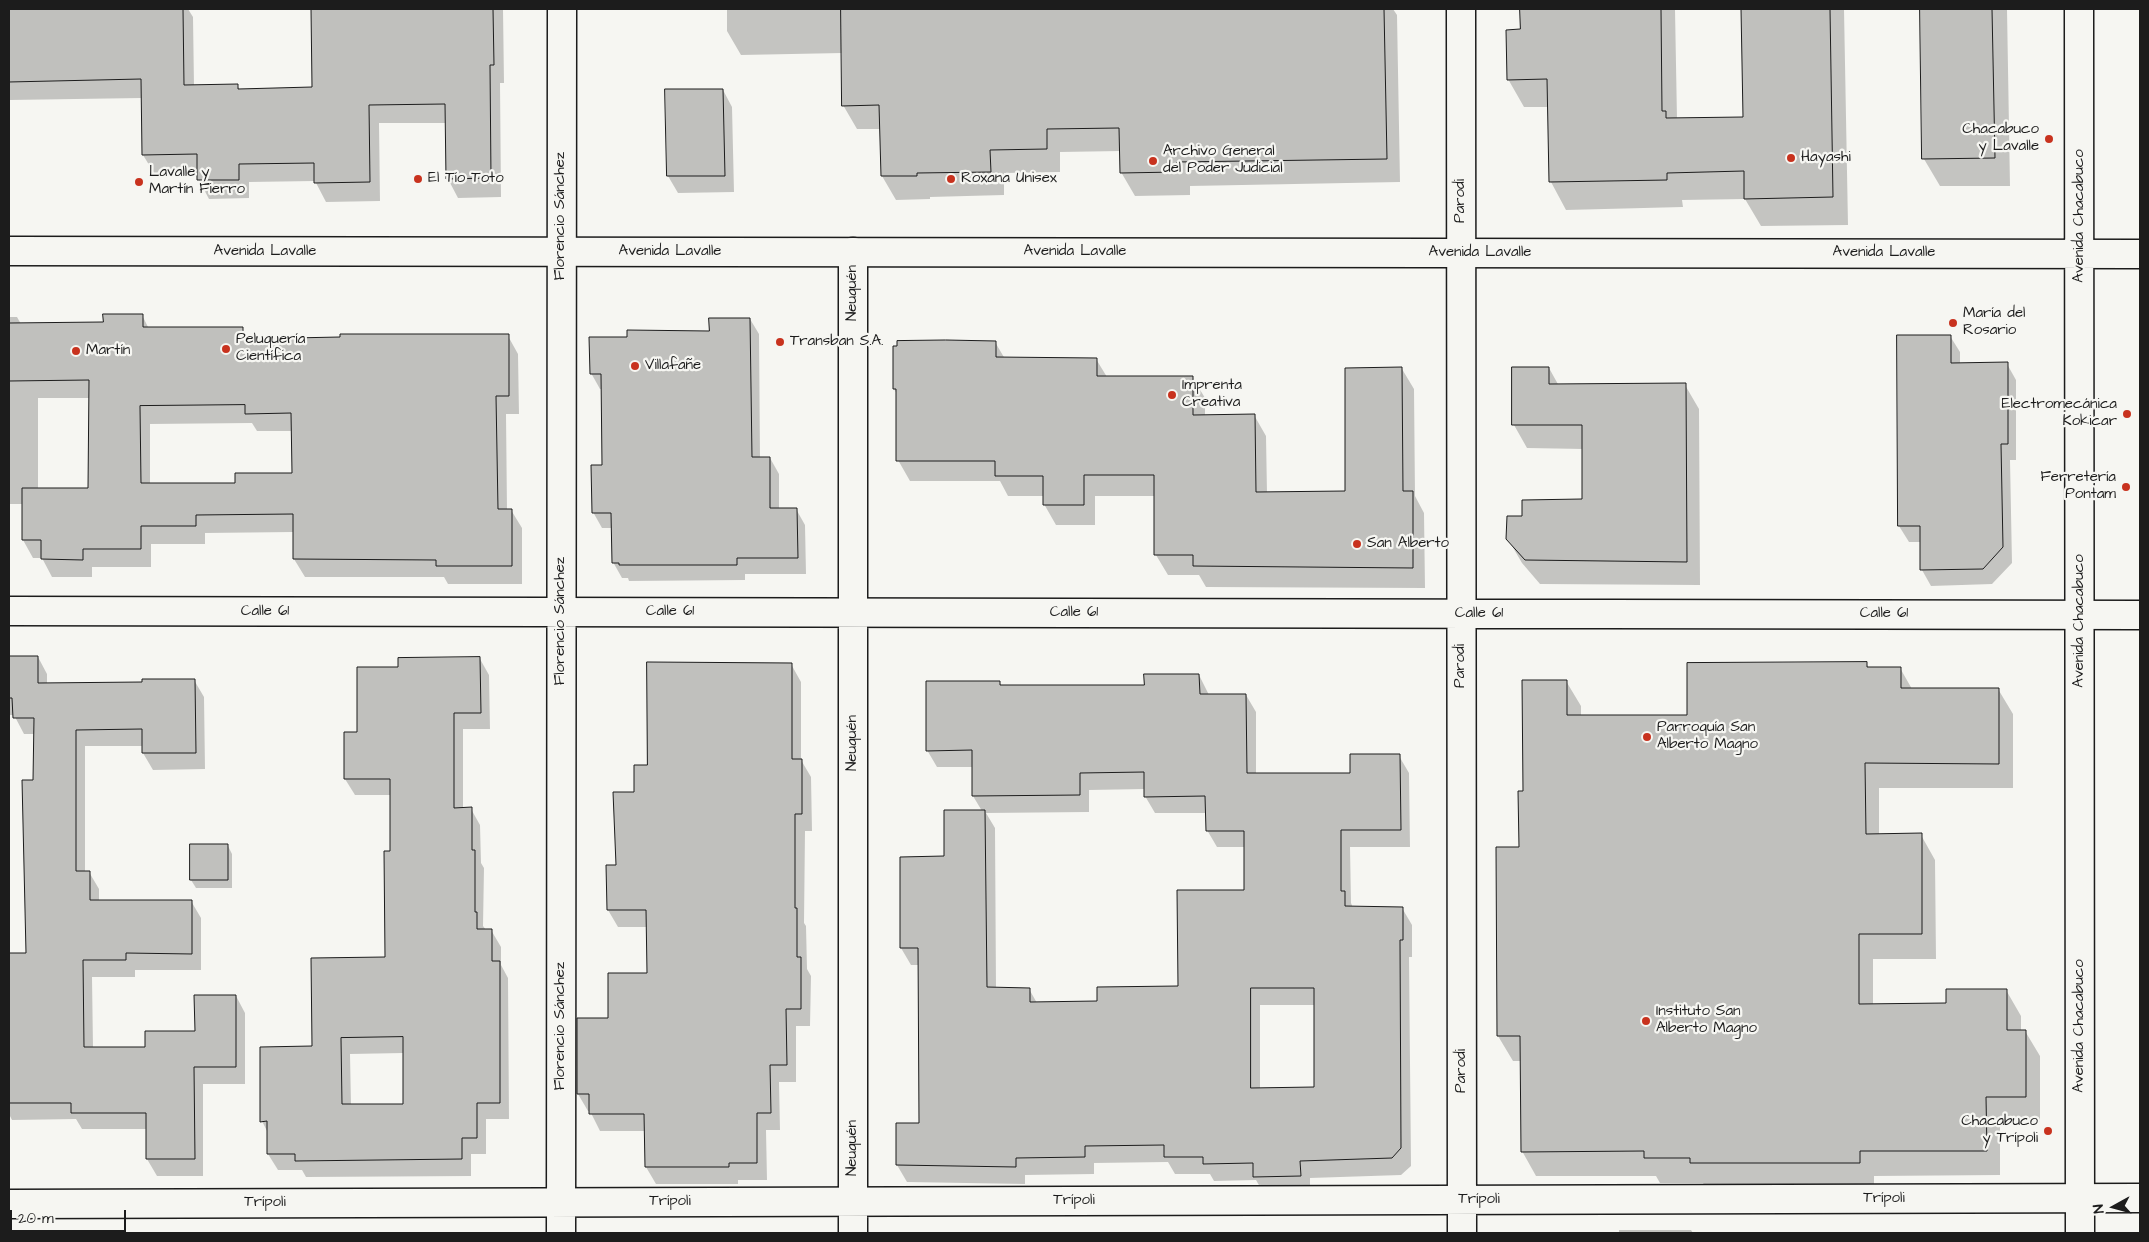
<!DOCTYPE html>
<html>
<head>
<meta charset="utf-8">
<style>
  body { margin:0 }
  #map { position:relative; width:2149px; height:1242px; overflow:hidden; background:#f6f6f2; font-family:"Architects Daughter",sans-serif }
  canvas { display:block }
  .frame { position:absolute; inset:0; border:10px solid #1c1c1c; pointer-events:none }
  .north { position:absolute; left:2089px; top:1182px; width:50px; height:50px; -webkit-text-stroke:4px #f6f6f2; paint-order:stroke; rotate:263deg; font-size:14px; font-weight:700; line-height:20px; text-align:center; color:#1c1c1c }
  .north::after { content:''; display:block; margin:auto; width:18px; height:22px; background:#1c1c1c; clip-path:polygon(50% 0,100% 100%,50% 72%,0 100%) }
  .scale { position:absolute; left:10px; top:1210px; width:116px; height:22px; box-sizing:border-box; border:2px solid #1c1c1c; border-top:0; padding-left:6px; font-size:15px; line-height:18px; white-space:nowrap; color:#1c1c1c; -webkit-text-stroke:4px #f6f6f2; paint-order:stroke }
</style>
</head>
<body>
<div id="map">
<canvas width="2149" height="1242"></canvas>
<div class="frame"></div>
<div class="north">N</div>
<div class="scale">20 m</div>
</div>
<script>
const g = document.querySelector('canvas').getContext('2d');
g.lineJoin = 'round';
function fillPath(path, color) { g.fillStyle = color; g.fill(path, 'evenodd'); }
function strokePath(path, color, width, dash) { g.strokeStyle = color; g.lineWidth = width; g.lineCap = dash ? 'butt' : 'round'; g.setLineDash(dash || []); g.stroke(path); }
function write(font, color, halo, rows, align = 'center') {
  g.font = font + ' "Architects Daughter",sans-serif'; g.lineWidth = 4.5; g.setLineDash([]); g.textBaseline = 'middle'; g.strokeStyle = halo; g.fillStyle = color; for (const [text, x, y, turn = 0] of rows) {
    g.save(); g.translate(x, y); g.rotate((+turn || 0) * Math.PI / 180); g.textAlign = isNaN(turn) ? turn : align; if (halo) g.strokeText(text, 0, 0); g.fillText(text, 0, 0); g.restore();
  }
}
fillPath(new Path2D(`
  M9,9H188L193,17L194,86L237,85L240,90L313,89L438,9H503L504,83H500L501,197L458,198L448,179L447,123H379L380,201L326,202L315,181L249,182V198L209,199L199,180L198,173H154L143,155L142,98L10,100Z
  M727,9H1393L1397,15L1400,182L1190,186V195L1135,196L1121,172V151L1060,152V172L1004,173V195L930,197V199L896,200L882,176L881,129H857L843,105V53L741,55L727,31Z
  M1521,9H1675L1677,119L1744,118L1742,9H1844L1848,225L1761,226L1745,199L1682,200L1683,207L1566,210L1551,182L1549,107H1524L1508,79L1521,30Z
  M1921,9H2007L2010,186H1940L1924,159Z
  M723,90L732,107L734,192L678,193L668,176L666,91Z
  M142,315L149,329H242L248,340L508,336L518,354L519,414H506L507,510H511L522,528V584H448L444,577H305L294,559V532L205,533V544H151V567H92V577H52L42,558H33L23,540V504H9V317H17L21,324L105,323ZM38,398H90L89,489H38ZM252,423L257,431H292L293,474L237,484H150V424Z
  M750,319L759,334L760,458H770L779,474V510L796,509L805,525L806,574H745V580L629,581L628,578H622L613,562V528H602L593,512L603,466V389H600L591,373L628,338L710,333Z
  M1950,336L1960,352V364H2007L2016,380V460H2010L2012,563L1992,584L1931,586L1922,570V542H1909L1899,526Z
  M995,342L1005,359H1096L1107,377L1193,378L1205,398V416L1254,415L1266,436L1267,493L1346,492L1402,369L1414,389L1415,496L1424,513L1425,588L1206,587L1199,575H1168L1156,555L1155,496H1095V525H1056L1044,504V496H1008L1000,481H910L898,460L897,394L894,389Z
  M1549,368L1559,386L1685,385L1699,409L1700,585L1540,584L1522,563L1508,539L1523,517L1583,500V449L1527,448L1514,425Z
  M13,657H38L47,674V684L143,683L194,680L204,697L205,769L153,770L143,753V746H85V872H89L99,889V901H191L201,918V970H135V977H92L93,1048H147L196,1032L236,996L245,1013V1084H203V1176H157L147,1159V1129H82L76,1119L12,1120L9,1114V955H28L35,782V734H24L14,715H9V661Z
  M480,659L489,675L490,729H463V809H471L480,825L481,863L484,868L483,926L486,930H491L501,947V965L508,978L509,1119H486V1154H471V1176L306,1177L302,1170H278L268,1154V1133L262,1121L313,1048L386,958L391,852V795H355L345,779L359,733L400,668ZM404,1053V1105H351L350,1054Z
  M1866,663L1869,668H1900L1912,689H1998L2013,714V788H1879V835H1921L1935,860L1936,959H1873V1005L1947,1004L2006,990L2021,1016V1031H2025L2040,1056V1122H2000V1175L1874,1176V1187L1706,1188L1703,1183H1660L1656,1176H1536L1522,1151V1061H1513L1498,1036L1520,849L1524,792L1566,681L1581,706V716H1688Z
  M791,664L801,682V760L811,777L812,831H805L804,923L806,926L807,969L811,976L810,1026H796V1082H779L780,1130H766L767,1180H738V1184H656L646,1167L645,1131H600L590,1111H588L578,1094L609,1019L648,974V927H618L608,910L635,793L648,766Z
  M1199,675L1209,695H1246L1256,712V775H1352L1399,756L1409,773L1410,847H1350L1351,903L1353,908H1402L1412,925V957H1409L1411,1166L1401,1175L1310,1178V1193L1264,1194L1256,1180L1214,1181L1210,1174H1175L1168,1162L1094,1163V1174L1025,1175V1184L907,1182L897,1165L920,1125L919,965H911L901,948L946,857L982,811L973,796V767H937L927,750L1000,683L1002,687L1145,686ZM1145,789V796L1155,813H1207V830L1217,847H1245L1246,891L1179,987L1099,1002L1037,1003L1029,989H996L995,828L986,813L1089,812V790ZM1260,1005H1315V1089H1260Z
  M228,846L232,854V888H196L191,880Z
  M1619,1230H1691L1693,1233H1619Z`), '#0003');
const building = new Path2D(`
  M9,9H183L184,85L238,84V89L312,87L311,9H493L494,65H490L491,178L446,179L445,104L369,105L370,182L314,183V163L239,164V180H197V154L142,155L141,79L9,82Z
  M841,9H1384L1387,159L1177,162V172L1120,173L1119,128L1047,129V149L990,150L991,172L917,173V176H881L879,105L842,106Z
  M1520,9H1661L1662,111H1666V118L1743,117L1741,9H1830L1833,197L1744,199V171L1667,173V180L1549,182L1547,79L1507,80L1506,30L1520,29Z
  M1920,9H1992L1995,158L1922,159Z
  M665,89H723L725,176H667Z
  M103,314H143V327H243V339L340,337V334H509V396H496L498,509H512V566H436V560L293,559V514L196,515V526H141V549H83V560L41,559V540H22V488H88L89,380L9,381V323L103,322ZM245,405V414L291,413L292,473H235V483H141L140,406Z
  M709,318H750L752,457H770V508H797L798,558H737V565H619V563H612L611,513H592L591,465H602L601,374H590L589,337H627V330L709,331Z
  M1897,335H1951V363L2008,362V444H2001L2003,547L1983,569L1920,570V526H1898Z
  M946,340L996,341V357L1097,358V376H1193V415L1255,414L1256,492L1345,491V368L1402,367L1403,491H1413V568L1193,566V555H1154V475H1084V505H1043V476H995V461H896V389H893V346H897V341Z
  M1512,367H1549V384L1686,383L1687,562L1525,560L1506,539L1507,516H1522V500L1582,499V425H1512Z
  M9,656H38V683L142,682V679H195L196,753H142V729L76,730V871H90V900H192V954L126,953V960H83L84,1047H145V1031H195L194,995H236V1067H194L195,1159H146V1113H71V1103H9V953H26L22,780H33L34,718H13L12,698H9Z
  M480,657L481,713H454V808L472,807V850H475V912H477V929H492V961H500V1103H477V1138H462V1159L295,1161V1154H267V1121L260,1122V1047L312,1046L311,958L385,957L384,851H390V779H344V732H357V667H398V658ZM403,1037V1104H342L341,1038Z
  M647,662L792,663V759H802V814H795V908H797V957H801V1009H786L787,1065H770L771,1113H757V1163H729V1167H645L644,1114H589V1094H577V1018H608V973H647L646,910H607L606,865H616L613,792H634V765H647Z
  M1867,662V667H1901V688H1999V764L1865,763L1866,834L1922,833V934H1859V1004L1946,1003V989H2007V1030H2026V1097H1986L1987,1151H1860V1163H1690V1158H1644V1151L1521,1152L1520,1036H1497L1496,847H1519L1518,791H1523L1522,680H1567V715H1687V663Z
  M1144,674H1199L1200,694H1246L1247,773H1350V754H1400L1401,830H1341V891H1345V906L1403,907V940H1400L1401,1148L1392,1158L1300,1161L1301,1176L1253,1177V1163L1203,1164V1157H1164V1145L1085,1146V1157L1016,1158V1167L896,1165V1123H919L918,948H900V857L944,856V810H985L987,987L1030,988V1002L1097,1001V987L1178,986L1177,890H1244V831H1206L1205,796L1144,797V772L1080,773V795L972,796V750L926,751V681H1000V685H1144ZM1251,988H1314V1087L1251,1088Z
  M190,844H228V880H190Z`);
fillPath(building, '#c0c0bd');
strokePath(building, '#1c1c1c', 1);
const minor = new Path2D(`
  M1461,9L1462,1233
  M9,611L2140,615
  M9,1204L2140,1198
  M561,1233L562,9
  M853,1233V252`);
const major = new Path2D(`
  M2079,9L2080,1233
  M9,251L2140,254`);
strokePath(minor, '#1c1c1c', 31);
strokePath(major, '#1c1c1c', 31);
strokePath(minor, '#f6f6f2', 28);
strokePath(major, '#f6f6f2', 28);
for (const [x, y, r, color] of [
  [2049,139,5,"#c8321e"],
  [1791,158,5,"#c8321e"],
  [1153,161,5,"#c8321e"],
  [418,179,5,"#c8321e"],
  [951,179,5,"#c8321e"],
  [139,182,5,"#c8321e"],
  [1953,323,5,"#c8321e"],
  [780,342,5,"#c8321e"],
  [226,349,5,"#c8321e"],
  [76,351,5,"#c8321e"],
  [635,366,5,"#c8321e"],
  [1172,395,5,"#c8321e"],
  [2127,414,5,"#c8321e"],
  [2126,487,5,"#c8321e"],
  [1357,544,5,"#c8321e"],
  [1647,737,5,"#c8321e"],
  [1646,1021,5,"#c8321e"],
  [2048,1131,5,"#c8321e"]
]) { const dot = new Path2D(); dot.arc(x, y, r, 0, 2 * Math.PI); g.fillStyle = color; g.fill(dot); strokePath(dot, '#f6f6f2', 2); }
write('15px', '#1c1c1c', '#f6f6f2', [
  ["Chacabuco",2039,130,"right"],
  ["y Lavalle",2039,147,"right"],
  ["Archivo General",1163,152],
  ["del Poder Judicial",1163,169],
  ["Hayashi",1801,158],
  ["Lavalle y",149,173],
  ["Martín Fierro",149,190],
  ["El Tío Toto",428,179],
  ["Roxana Unisex",961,179],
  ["María del",1963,314],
  ["Rosario",1963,331],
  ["Peluquería",236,340],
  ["Científica",236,357],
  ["Transban S.A.",790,342],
  ["Martín",86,351],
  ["Villafañe",645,366],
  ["Imprenta",1182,386],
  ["Creativa",1182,403],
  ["Electromecánica",2117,405,"right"],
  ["Kokicar",2117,422,"right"],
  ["Ferretería",2116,478,"right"],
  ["Pontam",2116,495,"right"],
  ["San Alberto",1367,544],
  ["Parroquía San",1657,728],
  ["Alberto Magno",1657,745],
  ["Instituto San",1656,1012],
  ["Alberto Magno",1656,1029],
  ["Chacabuco",2038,1122,"right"],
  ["y Trípoli",2038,1139,"right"]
], 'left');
write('15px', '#1c1c1c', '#f6f6f2', [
  ["Parodi",1461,201,-90],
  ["Florencio Sánchez",561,216,-90],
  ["Avenida Chacabuco",2080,216,-90],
  ["Avenida Lavalle",265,252],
  ["Avenida Lavalle",670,252],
  ["Avenida Lavalle",1075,252],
  ["Avenida Lavalle",1480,253],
  ["Avenida Lavalle",1884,253],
  ["Neuquén",853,293,-90],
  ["Calle 61",265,612],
  ["Calle 61",670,612],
  ["Calle 61",1074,613],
  ["Calle 61",1479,614],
  ["Calle 61",1884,614],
  ["Florencio Sánchez",561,621,-90],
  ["Avenida Chacabuco",2080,621,-90],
  ["Parodi",1461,666,-90],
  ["Neuquén",853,743,-90],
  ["Florencio Sánchez",561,1026,-90],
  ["Avenida Chacabuco",2080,1026,-90],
  ["Parodi",1462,1071,-90],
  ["Neuquén",853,1148,-90],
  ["Trípoli",1884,1199],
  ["Trípoli",1479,1200],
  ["Trípoli",1074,1201],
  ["Trípoli",670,1202],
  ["Trípoli",265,1203]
]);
</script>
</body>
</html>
